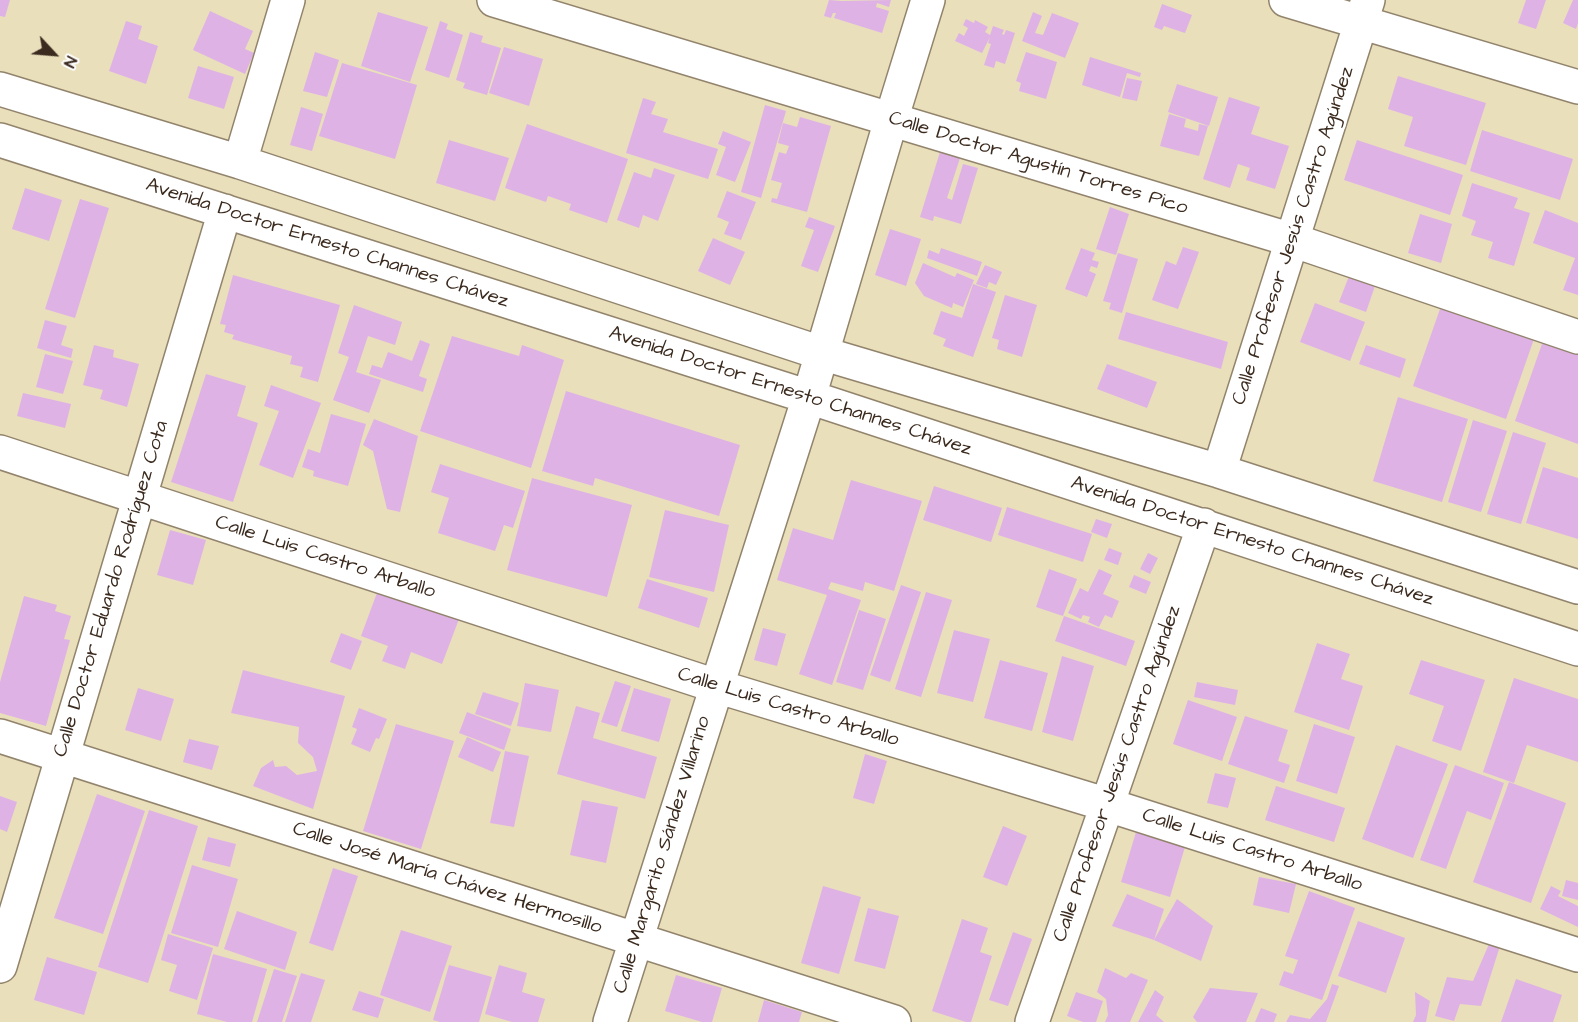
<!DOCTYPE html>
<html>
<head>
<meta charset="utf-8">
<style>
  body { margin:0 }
  #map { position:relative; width:1578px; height:1022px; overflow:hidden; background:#e9dfbb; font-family:"Architects Daughter",sans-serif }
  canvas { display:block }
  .north { position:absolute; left:24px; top:24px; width:60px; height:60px; -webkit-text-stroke:4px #fff; paint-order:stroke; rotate:116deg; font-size:16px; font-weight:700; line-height:24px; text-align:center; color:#3b2a1e }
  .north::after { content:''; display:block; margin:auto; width:21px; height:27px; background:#3b2a1e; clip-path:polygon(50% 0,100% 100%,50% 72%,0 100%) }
</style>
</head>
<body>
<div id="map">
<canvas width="1578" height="1022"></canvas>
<div class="north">N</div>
</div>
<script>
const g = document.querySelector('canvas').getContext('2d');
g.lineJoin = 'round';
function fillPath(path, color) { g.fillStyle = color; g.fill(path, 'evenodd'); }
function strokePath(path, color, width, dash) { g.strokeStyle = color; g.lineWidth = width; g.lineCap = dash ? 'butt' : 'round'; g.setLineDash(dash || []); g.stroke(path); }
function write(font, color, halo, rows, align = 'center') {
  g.font = font + ' "Architects Daughter",sans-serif'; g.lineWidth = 5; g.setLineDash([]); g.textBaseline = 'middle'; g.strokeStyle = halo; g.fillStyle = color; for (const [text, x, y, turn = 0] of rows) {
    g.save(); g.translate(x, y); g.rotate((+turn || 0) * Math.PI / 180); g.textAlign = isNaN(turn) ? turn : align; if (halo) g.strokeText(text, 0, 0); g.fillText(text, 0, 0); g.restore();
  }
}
fillPath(new Path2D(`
  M0,0H10L5,17L0,16Z
  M829,0L842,1L891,0L889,7L877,3L876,7L889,11L882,33L834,18L836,13H833L831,18L824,16Z
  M1526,0H1546L1536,29L1518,23Z
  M1573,0H1578V23L1576,29L1563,23Z
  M1162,4L1192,15L1185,33L1164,26L1162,30L1154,27Z
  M210,11L253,31L245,49L254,53L245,74L193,50Z
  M378,12L428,27L410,82L361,66Z
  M1033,12L1042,16L1035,33L1043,35L1052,13L1079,23L1065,58L1022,41Z
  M966,19L974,23L975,20L988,27L985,32L990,35L993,26L1004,30L1002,34L1004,35L1006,30L1015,33L1005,64L996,61L994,68L984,65L991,44L988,43L990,37L982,53L955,41L959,33L964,36L968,28L963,25Z
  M126,21L142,26L138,39L158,46L146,84L109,71Z
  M440,21L448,24L446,29L463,35L449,78L425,70Z
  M470,32L483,36L481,42L501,48L487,95L463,88L465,83L456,80Z
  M504,47L543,59L529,106L489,93Z
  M315,52L339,60L327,97L303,91Z
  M1026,52L1057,62L1046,99L1019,91L1021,83L1016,81Z
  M1090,57L1141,73L1140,77L1127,73L1120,97L1082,85Z
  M342,63L417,85L395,159L319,136Z
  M198,66L234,77L224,109L188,98Z
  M1398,76L1486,103L1466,165L1404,146L1413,117L1388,109Z
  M1127,78L1142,81L1137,101L1122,98Z
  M1177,84L1218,97L1209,126L1168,112Z
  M1229,97L1260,107L1251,134L1289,146L1275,189L1246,180L1250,168L1238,164L1230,188L1203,179Z
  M643,98L656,102L651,114L668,119L663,132L718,149L708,179L626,153Z
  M765,105L786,111L761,198L741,192Z
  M301,107L323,114L312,151L290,145Z
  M1169,114L1186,119L1184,127L1198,131L1199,124L1208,126L1199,156L1160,146Z
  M800,117L831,126L807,212L771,202L772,198L777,199L782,183L771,180L779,152L786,154L789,146L778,143L783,123L797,127Z
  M527,124L628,159L607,223L569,210L571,204L548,196L546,202L505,188Z
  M1482,130L1573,159L1560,200L1470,171Z
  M723,131L751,142L735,182L716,175L726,147L718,144Z
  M449,140L509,158L495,201L436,183Z
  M1357,140L1463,175L1450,215L1344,180Z
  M940,152L960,158L947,198L952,200L963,164L978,168L961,224L934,216L933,221L920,217Z
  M654,168L675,175L658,221L643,215L639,228L617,220L634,172L651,178Z
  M1472,183L1518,198L1514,208L1530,213L1514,266L1488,258L1493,242L1471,235L1476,221L1462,216Z
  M25,188L62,200L49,241L12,229Z
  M727,191L756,202L741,240L724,234L729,222L717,217Z
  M80,199L109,208L75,318L45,309Z
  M1110,207L1129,214L1116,255L1096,249Z
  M1545,210L1578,223V295L1563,290L1575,258L1533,243Z
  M1420,214L1452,224L1441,263L1408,253Z
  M809,217L835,226L818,272L801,266L814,230L805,227Z
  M890,229L921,239L906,286L875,275Z
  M713,238L745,252L730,285L698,271Z
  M1183,247L1199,252L1178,309L1152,300L1166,261L1176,265Z
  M941,248L982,262L977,276L927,258L929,250L939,254Z
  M1081,248L1095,253L1092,260L1099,262L1097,268L1091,266L1089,271L1096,274L1087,297L1065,289Z
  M1118,253L1138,259L1122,313L1109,309L1111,303L1103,301Z
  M923,263L955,277L957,273L974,280L963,307L953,303L952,308L924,296L915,283Z
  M985,265L1002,272L996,285L989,282L987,288L976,284Z
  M233,275L340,305L318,382L300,377L303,367L290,364L292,356L232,339L234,335L224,332L226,325L220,324Z
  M1349,276L1375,286L1366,312L1339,302Z
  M973,284L996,292L973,357L943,346L946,339L933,334L941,311L962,318Z
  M1005,295L1037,305L1022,357L997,349L999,340L992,338Z
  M1315,303L1365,322L1350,361L1300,342Z
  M354,305L402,322L395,345L368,336L356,372L381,380L369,413L333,400L349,357L338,353Z
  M1441,306L1534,339L1506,419L1413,386Z
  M1126,312L1228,342L1221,369L1118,339Z
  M45,320L67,326L61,345L73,349L71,358L37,348Z
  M452,336L519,356L522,345L564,360L531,468L420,431Z
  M420,340L430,344L419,376L427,379L423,392L369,374L372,365L382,368L388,352L412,361Z
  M1543,341L1578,353V444L1515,421Z
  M94,345L114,350L113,357L139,364L127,407L100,399L103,390L83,385Z
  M1366,345L1406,359L1400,378L1359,364Z
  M45,354L73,361L63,394L36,387Z
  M1107,364L1157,382L1147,408L1097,389Z
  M206,374L246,386L237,416L258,423L233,502L171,482Z
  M271,385L321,403L293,478L259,465L279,411L264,406Z
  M566,391L740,445L719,516L595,478L593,486L542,471Z
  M23,393L71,404L65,428L17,416Z
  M1398,397L1468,419L1442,502L1373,481Z
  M331,414L366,424L348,486L313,476L314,471L302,467L308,449L320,453Z
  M374,419L418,436L400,512L387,509L373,451L363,445Z
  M1473,420L1507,431L1481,512L1448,502Z
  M1513,432L1546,443L1521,524L1487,514Z
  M440,464L525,491L513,528L504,525L495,551L438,533L449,498L431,492Z
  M1543,467L1578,478V539L1526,523Z
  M532,478L632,505L607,597L507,570Z
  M851,480L922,501L894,591L865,582L863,591L831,582L828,589L861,600L832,685L799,674L827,595L777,580L793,528L833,540Z
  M934,486L1002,508L991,542L923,520Z
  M1007,507L1092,534L1083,562L998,535Z
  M665,510L729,525L714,592L649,577Z
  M1096,519L1112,524L1107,538L1091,532Z
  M170,530L206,540L193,585L157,575Z
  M1109,548L1122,553L1118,565L1104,560Z
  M1148,553L1158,558L1150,574L1140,569Z
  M1049,569L1077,579L1063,616L1036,607Z
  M1099,569L1112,575L1103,594L1119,601L1112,618L1105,615L1099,627L1088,622L1090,617L1083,615L1081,619L1068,613L1080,588L1088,592Z
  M1134,575L1151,582L1146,594L1129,587Z
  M647,579L708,598L699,628L638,608Z
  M901,585L921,592L890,682L870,675Z
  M378,590L459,619L442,664L411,652L405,669L382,661L388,646L361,636Z
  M926,592L952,600L921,697L895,689Z
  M24,596L57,605L55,611L71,616L64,639L70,640L46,726L0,713V682Z
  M859,610L886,619L863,690L836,682Z
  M1064,616L1135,641L1126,666L1055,641Z
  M763,628L786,634L777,666L754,660Z
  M954,630L990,639L973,702L937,693Z
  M341,633L362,641L351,670L330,662Z
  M1317,643L1350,654L1341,679L1363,686L1349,730L1294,712Z
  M1062,656L1094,666L1073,741L1042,732Z
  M1000,660L1048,673L1032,731L984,718Z
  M1421,660L1485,680L1461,751L1432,741L1444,706L1409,694Z
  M243,670L345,696L313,809L253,786L261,768L273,760L275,767L286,766L297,775L317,771L313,757L298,743L299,727L231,713Z
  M1514,678L1578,699V762L1527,745L1514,783L1483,772Z
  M615,681L631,686L617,727L601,722Z
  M1197,682L1238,690L1235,705L1194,697Z
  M525,683L559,690L551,732L517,726Z
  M138,688L174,699L161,741L125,730Z
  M634,688L671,699L659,742L621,731Z
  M483,692L519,703L511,726L475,714Z
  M1188,700L1237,717L1222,761L1173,744Z
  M576,706L600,713L593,738L657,757L645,799L557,774Z
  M359,708L387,719L379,739L376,738L370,752L351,744L357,729L352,727Z
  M467,712L511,729L504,750L459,733Z
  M1245,716L1288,730L1278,761L1290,765L1284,783L1228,764Z
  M396,724L454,741L421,849L363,831Z
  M1314,724L1355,737L1337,794L1296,781Z
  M467,737L501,752L493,772L458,757Z
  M189,739L219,746L212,770L183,762Z
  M1396,745L1448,764L1413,858L1362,839Z
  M505,751L529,756L514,827L490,823Z
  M865,754L887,761L874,804L853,798Z
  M1455,765L1504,783L1491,820L1467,811L1446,869L1420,860Z
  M1215,773L1236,778L1228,808L1207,803Z
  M1509,782L1566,803L1531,903L1473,882Z
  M1276,786L1345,808L1334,842L1265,820Z
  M97,794L145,811L103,934L54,918Z
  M0,796L17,802L7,832L0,829Z
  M582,800L618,807L606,863L570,855Z
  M149,810L198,826L148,983L98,967Z
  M1003,826L1027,836L1007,886L983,877Z
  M1136,832L1185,847L1170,897L1121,882Z
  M208,837L236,844L230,867L202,860Z
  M192,865L238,879L218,947L171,933Z
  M333,868L358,876L333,951L309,943Z
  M1259,877L1296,884L1289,913L1253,905Z
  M1566,880L1578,883V900L1562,896Z
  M823,886L861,897L839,974L801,963Z
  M1551,886L1561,891L1558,896L1578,906V927L1540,909Z
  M1309,891L1355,908L1322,1000L1279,985L1284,971L1293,974L1298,960L1285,956Z
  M1127,894L1164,909L1154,940L1177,899L1213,926L1201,961L1154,940L1112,926Z
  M868,908L899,916L885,969L854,961Z
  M237,911L297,932L285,970L224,949Z
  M962,919L988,928L980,952L992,956L971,1022H966L932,1011Z
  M1358,921L1405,938L1386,993L1338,976Z
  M401,930L452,946L430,1012L380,995Z
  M1013,932L1032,939L1008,1006L989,1000Z
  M168,934L213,948L197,1000L169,991L177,965L161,960Z
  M1489,944L1500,946L1481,1006L1460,1004L1454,1021L1435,1016L1447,977L1473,981Z
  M213,954L267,969L252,1022H227L197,1014Z
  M47,957L97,972L84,1015L34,1000Z
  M449,965L492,977L479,1022H440L433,1020Z
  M499,965L527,973L522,992L545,999L538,1022H512L485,1014Z
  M1105,968L1126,978L1131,973L1148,980L1130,1022H1105L1108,1015L1106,999L1097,992Z
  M274,969L297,976L282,1022H257Z
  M301,973L325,980L311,1022H285Z
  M676,975L722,988L712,1022H702L665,1011Z
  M1516,979L1562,995L1553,1022H1501Z
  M1332,984L1339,986L1326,1022H1286L1290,1015L1310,1019L1327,999Z
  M1210,988L1258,993L1246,1022H1197L1193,1017Z
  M1155,990L1164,997L1156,1015L1164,1022H1138Z
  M359,991L384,999L378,1018L352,1010Z
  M1076,992L1103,1001L1096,1022H1083L1067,1016Z
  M1415,992L1430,1001L1426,1022H1413L1416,1015Z
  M764,1000L802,1012L799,1022H758Z
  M1261,1008L1277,1014L1274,1022H1255Z`), '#dfb2e6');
const minor = new Path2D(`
  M494,0L1292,240L1578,337
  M1286,0L1578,87
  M0,89L240,162L821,353L1219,471L1578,587
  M0,140L809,397L1578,649
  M240,162L288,0
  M0,452L716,686L1108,805L1578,955
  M1219,471L1368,0
  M0,736L894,1022
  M0,966L225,211
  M610,1022L809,397L891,120L928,0
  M1032,1022L1204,525`);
strokePath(minor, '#92846c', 36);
strokePath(minor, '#fff', 33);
write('20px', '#3b2a1e', '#fff', [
  ["Calle Doctor Agustín Torres Pico",1038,164,17],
  ["Calle Profesor Jesús Castro Agúndez",1294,236,-72],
  ["Avenida Doctor Ernesto Channes Chávez",327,244,18],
  ["Avenida Doctor Ernesto Channes Chávez",790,392,18],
  ["Avenida Doctor Ernesto Channes Chávez",1252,542,18],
  ["Calle Luis Castro Arballo",325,558,18],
  ["Calle Doctor Eduardo Rodríguez Cota",112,589,-73],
  ["Calle Luis Castro Arballo",788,708,17],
  ["Calle Profesor Jesús Castro Agúndez",1118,774,-71],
  ["Calle Luis Castro Arballo",1252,851,18],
  ["Calle Margarito Sández Villarino",663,855,-73],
  ["Calle José María Chávez Hermosillo",447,879,18]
]);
</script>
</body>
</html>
